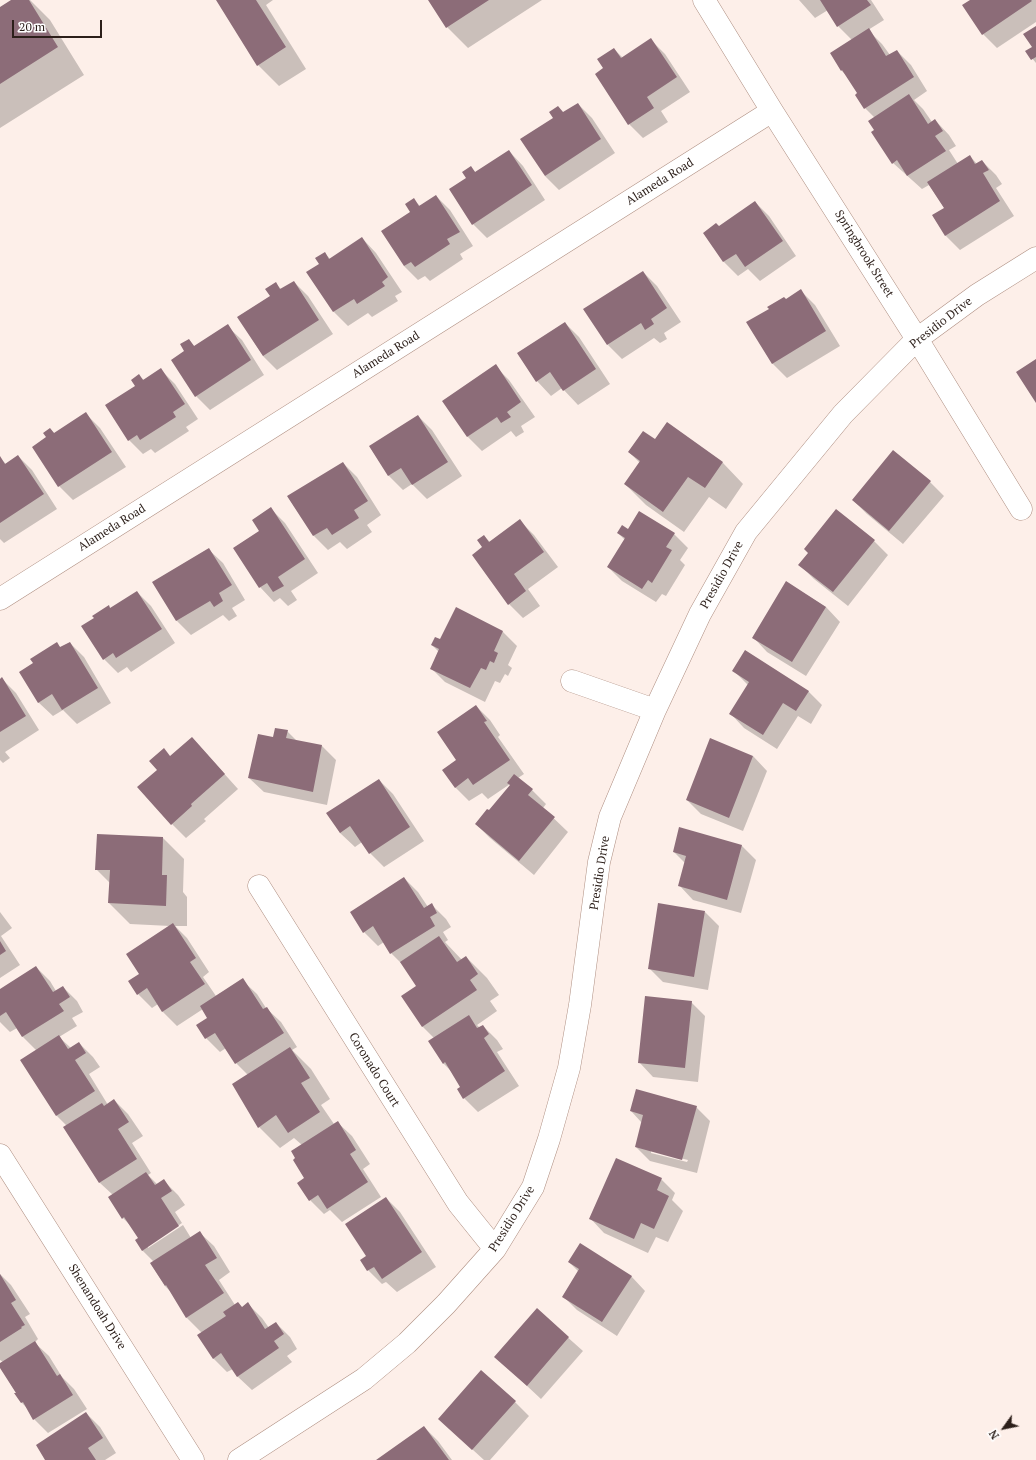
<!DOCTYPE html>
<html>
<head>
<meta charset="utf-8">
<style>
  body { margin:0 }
  #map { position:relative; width:1036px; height:1460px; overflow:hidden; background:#fdefe9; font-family:"PT Serif",serif }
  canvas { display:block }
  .north { position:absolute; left:984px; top:1408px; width:40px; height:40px; -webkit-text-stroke:3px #fff; paint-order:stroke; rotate:237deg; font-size:11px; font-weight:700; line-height:16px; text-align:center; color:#2c1f1a }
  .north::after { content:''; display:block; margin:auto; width:14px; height:18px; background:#2c1f1a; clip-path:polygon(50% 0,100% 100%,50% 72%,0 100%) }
  .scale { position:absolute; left:12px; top:20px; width:90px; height:18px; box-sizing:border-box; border:2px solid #2c1f1a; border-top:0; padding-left:5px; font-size:12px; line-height:14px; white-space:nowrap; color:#2c1f1a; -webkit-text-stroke:3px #fff; paint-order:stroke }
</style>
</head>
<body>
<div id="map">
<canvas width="1036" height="1460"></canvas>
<div class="north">N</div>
<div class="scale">20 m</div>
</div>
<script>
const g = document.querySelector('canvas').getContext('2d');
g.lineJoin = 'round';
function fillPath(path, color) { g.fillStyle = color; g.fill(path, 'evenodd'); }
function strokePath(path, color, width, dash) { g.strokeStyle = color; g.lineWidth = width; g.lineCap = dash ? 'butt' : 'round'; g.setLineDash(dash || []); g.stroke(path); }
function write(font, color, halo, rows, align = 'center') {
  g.font = font + ' "PT Serif",serif'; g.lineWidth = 3; g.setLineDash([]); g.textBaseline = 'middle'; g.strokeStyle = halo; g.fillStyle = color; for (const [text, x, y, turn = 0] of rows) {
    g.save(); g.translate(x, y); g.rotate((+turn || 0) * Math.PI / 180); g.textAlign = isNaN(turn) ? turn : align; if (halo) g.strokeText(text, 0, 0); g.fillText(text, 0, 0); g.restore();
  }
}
fillPath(new Path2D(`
  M13,0H30L50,20L84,75L0,128V8Z
  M217,0H273L266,5L306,69L279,86L258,65Z
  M429,0H542L468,48L447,27Z
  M799,0H871L884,20L868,30L882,44L890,55L897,51L911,65L927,91L914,100L923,109L932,122L935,120L949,135L956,146L949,150L958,164L970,156L977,164L982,161L996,175L1002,184L996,188L1014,216L960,250L946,236L933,216L945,209L929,185L922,189L893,163L875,118L865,108L858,94L848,77L841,70L852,40L838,26L828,10L815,18Z
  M972,0H1036V22L997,48L983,34Z
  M1036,27V63L1027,52L1034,47Z
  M651,40L665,54L690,92L661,111L668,122L643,138L629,124L605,69L614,49L623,58Z
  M578,104L592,118L615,153L559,190L545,176L564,113Z
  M509,151L523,166L545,200L487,238L473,224L467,179L471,167L476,173Z
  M436,196L450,210L473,246L460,254L463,259L430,281L425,276L418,280L404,266L414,200L420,206Z
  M755,202L769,216L796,256L760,281L748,269L738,276L724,262L704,233L719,227Z
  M362,238L376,253L402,292L395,296L398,301L372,317L368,313L348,326L334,312L308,272L320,264L325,253L330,259Z
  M643,272L657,286L681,322L664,333L667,339L660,343L654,338L622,359L608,345Z
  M294,282L308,296L333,334L277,370L263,356L238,317L271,296L276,284L282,290Z
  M801,291L815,305L840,346L787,378L773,364L748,323Z
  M565,323L579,337L610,384L578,405L562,388L551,396L537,381L518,354Z
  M227,326L242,340L264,375L210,410L196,396L189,340L195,347Z
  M495,366L509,380L535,417L521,426L524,432L516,437L511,431L482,451L468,437L444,401Z
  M161,370L175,384L198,419L186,427L189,431L155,453L151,449L143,454L129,440L136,386L139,376L144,380Z
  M86,414L100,428L126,467L73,500L59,486L47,438L50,429L55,434Z
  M418,416L432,430L462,476L427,499L412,484L403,490L389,476L370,447Z
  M667,423L723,463L743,484L726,509L709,497L684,532L646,505L625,484L640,463L629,452L655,440Z
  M18,456L32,470L57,509L4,543L0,539V458L6,464Z
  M343,463L357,477L381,515L367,525L372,532L347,549L340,542L328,550L314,536L288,497Z
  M930,482L944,496L903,544L867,514L853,500Z
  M271,509L285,523L318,573L291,591L297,600L288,606L280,598L274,602L260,587L234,548L260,531Z
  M520,521L534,535L558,567L528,589L540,606L523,618L509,604L484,536L490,542Z
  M629,530L674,534L688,548L680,560L685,565L666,596L662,594L656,602L622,581L608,567L625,540L618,533Z
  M874,541L888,555L848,606L814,579L800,565Z
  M208,549L223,563L245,600L232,608L237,616L229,621L223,615L191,635L177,621L153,582Z
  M787,583L826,607L840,622L806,676L767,652L753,637Z
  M137,592L151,606L175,643L131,672L127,667L118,673L104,659L95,618L108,606L111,609Z
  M456,609L503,632L517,646L508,665L512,668L508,676L505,674L500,683L495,681L485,702L445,682L431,668L439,652L432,645L441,641Z
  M70,643L84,657L111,703L77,724L63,710L53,716L38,702L34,664L57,644L61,648Z
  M733,670L808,691L822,705L811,724L798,716L777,749L744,728L730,713L748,685Z
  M2,679L16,693L39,730L5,752L10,758L3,763L0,760V680Z
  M476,706L490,720L500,735L498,737L524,774L518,778L532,790L546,804L543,808L568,832L534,875L490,838L476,824L489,812L513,782L488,799L482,793L469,801L455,787L458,761Z
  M287,731L297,741L322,746L336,760L327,805L264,792L249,778L274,738Z
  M192,738L238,789L204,819L206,821L186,838L172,824L159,770L171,757Z
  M753,756L767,771L743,831L701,814L687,800Z
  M379,780L393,794L424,841L384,867L370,853L362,842L355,847L340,833L328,813Z
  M163,838L184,859L183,892L187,897V926H175L187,938L209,972L203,977L216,996L242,980L257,994L266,1008L281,1022L297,1047L292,1050L311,1069L330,1099L321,1105L334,1124L337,1122L352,1136L370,1164L363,1169L381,1197L342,1222L330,1210L324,1214L310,1200L302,1145L294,1138L280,1148L259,1127L248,1075L236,1063L226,1048L220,1052L206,1038L209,1018L203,1009L177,1026L163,1012L158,1004L152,1008L138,994L140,975L170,926L130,924L109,903L110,883L96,869Z
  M742,846L756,860L741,913L693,900L679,885L685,863L674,852Z
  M404,878L418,892L428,907L432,905L446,919L451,927L443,932L448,940L445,942L462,960L466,957L487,978L499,995L490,1001L497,1011L477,1025L480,1028L483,1026L497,1040L503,1049L497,1052L519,1086L478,1112L464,1098L462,1087L452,1072L443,1063L435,1039L422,1026L417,986L403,965L391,953L384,942L378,946L364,932Z
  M0,912L12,928L1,936L20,965L0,978Z
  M705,912L719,926L708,990L663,982L649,968Z
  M36,967L50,981L56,991L63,987L77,1001L83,1012L72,1018L77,1026L59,1037L71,1048L79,1043L93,1057L100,1067L89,1074L108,1105L114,1100L128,1114L143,1136L132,1143L151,1173L148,1175L158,1185L164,1181L178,1195L185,1205L175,1212L182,1223L148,1246V1248L183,1225L191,1238L199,1232L214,1246L230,1272L219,1280L235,1305L242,1308L248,1304L262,1318L269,1328L276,1323L290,1337L297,1349L287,1356L292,1362L252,1390L237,1376L233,1369L227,1372L213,1358L202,1333L187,1318L171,1292L165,1286L151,1264L154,1262L142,1250L140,1238L134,1229L123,1218L113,1195L100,1183L65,1127L67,1126L57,1116L37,1051L23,1037L17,1028L10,1032L0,1022V990Z
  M691,1002L705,1016L698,1082L653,1077L639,1062Z
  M696,1107L710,1121L697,1173L650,1161L636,1147L642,1123L631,1111ZM651,1151L688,1160L687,1162L651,1153Z
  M661,1179L675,1193L672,1200L683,1211L668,1242L656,1237L648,1253L604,1233L590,1218Z
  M386,1198L400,1212L436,1267L397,1292L386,1282L382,1284L368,1270L367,1256Z
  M569,1262L631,1276L645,1291L617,1336L577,1310L563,1296L579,1272Z
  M0,1274L11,1285L30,1314L25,1317L38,1339L35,1342V1343L49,1356L62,1377L74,1389L87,1409L48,1433L34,1419L28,1409L22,1403L0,1366V1364L3,1362L0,1360Z
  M537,1310L583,1351L541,1399L496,1357Z
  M515,1402L529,1416L490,1460H484L439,1419Z
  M86,1413L100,1427L116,1453L105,1460H46Z
  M424,1427L438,1441L452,1460H378Z`), '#0003');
fillPath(new Path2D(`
  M11,0H29L58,47L0,84V7Z
  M216,0H256L286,47L257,66Z
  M428,0H489L446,28Z
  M820,0H867L871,5L837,27Z
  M970,0H1031L1032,1L982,35L962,5Z
  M1036,26V57L1031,60L1025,51L1032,47L1023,34Z
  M869,28L886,56L897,50L914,77L864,109L855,95L857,93L842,70L841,71L830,53Z
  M651,38L677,77L647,97L654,108L628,125L595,74L603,68L597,59L614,48L621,58Z
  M909,94L928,124L935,119L943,131L935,136L946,151L907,176L897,160L892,164L871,132L874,130L868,121Z
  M578,103L601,139L545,176L520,139L553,118L549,112L558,106L563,112Z
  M509,150L532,185L472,225L449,189L466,178L462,172L471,166L475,172Z
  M970,155L975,164L982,160L989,170L983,173L1000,201L945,236L932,215L944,208L927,182Z
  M436,195L460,232L447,239L450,244L415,267L411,262L404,266L381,231L410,212L405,204L414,198L419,206Z
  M755,201L783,241L745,267L736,254L723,262L703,233L716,223L719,226Z
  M362,237L388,277L382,282L385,286L357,304L354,299L333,312L306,272L319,264L315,258L325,252L329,259Z
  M643,271L667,308L651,319L654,324L645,330L641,323L607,345L583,309Z
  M294,281L319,320L263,356L237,317L270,296L265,289L276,282L280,289Z
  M801,289L826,331L772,364L746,322L769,309L767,307L784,297L786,299Z
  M565,322L596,369L563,391L550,372L536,382L517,353Z
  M228,324L251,360L195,397L171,360L184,351L180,344L189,339L194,346Z
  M1036,359V403L1016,372Z
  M496,364L521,402L507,412L511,417L501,423L497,417L467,437L442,401Z
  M161,368L185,404L173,412L176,417L140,440L137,435L128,441L105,405L135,386L131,380L139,374L143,380Z
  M86,412L112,452L58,487L32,447L46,437L43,433L50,428L54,433Z
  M418,415L448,462L412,485L401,468L388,476L369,446Z
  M667,422L723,462L705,488L688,477L663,512L624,484L640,461L628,452L643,431L655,439Z
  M893,450L931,481L889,531L852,500Z
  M18,455L44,494L0,523V456L5,464Z
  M343,462L368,501L354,510L359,518L332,535L327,528L313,536L287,496Z
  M271,507L305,559L278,577L284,586L273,592L267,583L259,588L233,548L259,531L252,520Z
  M836,509L875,540L833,592L798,565L808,553L804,549Z
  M639,511L675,533L666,547L672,550L652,583L648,580L642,589L607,567L625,538L617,533L622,525L628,529Z
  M520,519L544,552L514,574L526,591L508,605L472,555L482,547L477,540L484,535L489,542Z
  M209,548L232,585L219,593L223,601L214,607L210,601L176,621L152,582Z
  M786,581L826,607L792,662L752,638Z
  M137,591L162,629L116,658L113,653L103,660L81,626L94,618L92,616L109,605L110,608Z
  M456,607L503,631L494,651L498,653L494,663L490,661L486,670L481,668L470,688L430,669L439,649L431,645L435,637L440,639Z
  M57,642L60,647L70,642L98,688L62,710L52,694L38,703L19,672L33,663L30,659Z
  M745,650L809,691L796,711L783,703L763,735L729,714L749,682L732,671Z
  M2,677L26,716L0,732V679Z
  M476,705L487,721L484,722L510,760L473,785L468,778L455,788L442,770L456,760L437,732Z
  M275,728L288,730L286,738L322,745L313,792L248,778L258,734L273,737Z
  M192,737L225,774L191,804L192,806L171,825L137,787L157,770L149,761L164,748L170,756Z
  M710,738L753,756L729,818L686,800Z
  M514,774L533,789L528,795L555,817L519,861L475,824L487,809L489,810L510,785L507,783Z
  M379,779L410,827L369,854L350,826L340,833L326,813Z
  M679,827L742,845L727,900L678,886L686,856L673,852Z
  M97,834L163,837L162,875H167L166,906L108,903L110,870H95Z
  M404,877L424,908L432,903L437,913L430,917L435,926L390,954L373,926L363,933L350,912Z
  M658,903L705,911L694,977L648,969Z
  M173,923L196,958L190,962L205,984L162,1012L147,988L137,995L128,981L139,974L126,954Z
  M439,936L457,962L466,956L478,974L470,980L477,990L422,1027L401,996L416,986L400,962Z
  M0,941L6,951L0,955Z
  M36,966L53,992L63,986L70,997L59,1004L64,1011L22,1037L6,1012L0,1016V989Z
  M243,978L263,1009L267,1007L284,1033L235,1064L215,1033L205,1039L196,1025L207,1018L200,1006Z
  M645,996L692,1001L685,1068L638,1063Z
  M469,1015L477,1028L483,1025L489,1034L484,1038L505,1071L463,1099L457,1089L460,1087L445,1062L443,1064L428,1041Z
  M59,1035L68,1049L79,1042L86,1053L75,1060L95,1091L56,1116L20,1060Z
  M290,1047L310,1078L301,1083L320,1112L288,1133L276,1115L258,1128L232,1084Z
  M636,1089L697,1106L682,1160L635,1147L643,1115L630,1111Z
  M114,1099L129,1122L118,1129L137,1159L99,1183L63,1127L102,1103L104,1106Z
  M338,1121L356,1150L350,1154L368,1182L327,1209L318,1195L309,1201L297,1183L304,1178L293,1160L295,1158L291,1151Z
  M616,1158L662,1178L657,1190L669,1196L654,1229L641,1223L634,1239L589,1219Z
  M146,1172L155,1185L164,1179L172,1191L161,1198L179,1226L142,1251L135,1240L138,1238L124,1217L122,1219L108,1197Z
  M386,1197L422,1252L382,1279L374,1267L367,1271L360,1260L366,1256L345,1224Z
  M200,1231L217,1258L205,1265L224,1293L186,1318L166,1285L165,1286L150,1263Z
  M580,1243L632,1276L602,1322L562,1297L579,1269L568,1262Z
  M0,1274L16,1300L11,1303L25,1325L21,1327L22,1328L0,1342Z
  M238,1302L242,1307L248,1302L265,1329L276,1322L284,1334L274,1341L279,1348L237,1377L221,1353L213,1359L197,1335L226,1316L223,1312Z
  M537,1308L569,1337L527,1386L494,1357Z
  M35,1341L57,1376L60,1374L73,1395L33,1420L23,1402L21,1403L14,1393H16L0,1368V1363Z
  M481,1370L516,1401L472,1450L438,1419Z
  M86,1412L103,1438L88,1448L96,1460H45L36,1445Z
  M424,1426L449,1460H376Z`), '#8c6c78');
const minor = new Path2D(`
  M704,0L772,111L917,339L1021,509
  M0,599L772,111
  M572,681L655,710
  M259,886L458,1203L495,1249
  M0,1155L193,1460
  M239,1460L364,1379L407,1343L446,1304L495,1249L533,1187L549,1139L569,1068L580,1005L599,862L610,817L655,710L700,614L746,532L843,414L917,339L977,295L1036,258`);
strokePath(minor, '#ae8e81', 23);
strokePath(minor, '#fff', 22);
write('12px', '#2c1f1a', '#fff', [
  ["Alameda Road",660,182,-32],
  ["Springbrook Street",864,254,58],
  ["Presidio Drive",941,323,-38],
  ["Alameda Road",386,355,-32],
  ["Alameda Road",112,528,-32],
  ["Presidio Drive",722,575,-61],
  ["Presidio Drive",600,873,-81],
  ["Coronado Court",374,1070,58],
  ["Presidio Drive",512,1219,-58],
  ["Shenandoah Drive",97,1307,58]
]);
</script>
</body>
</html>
